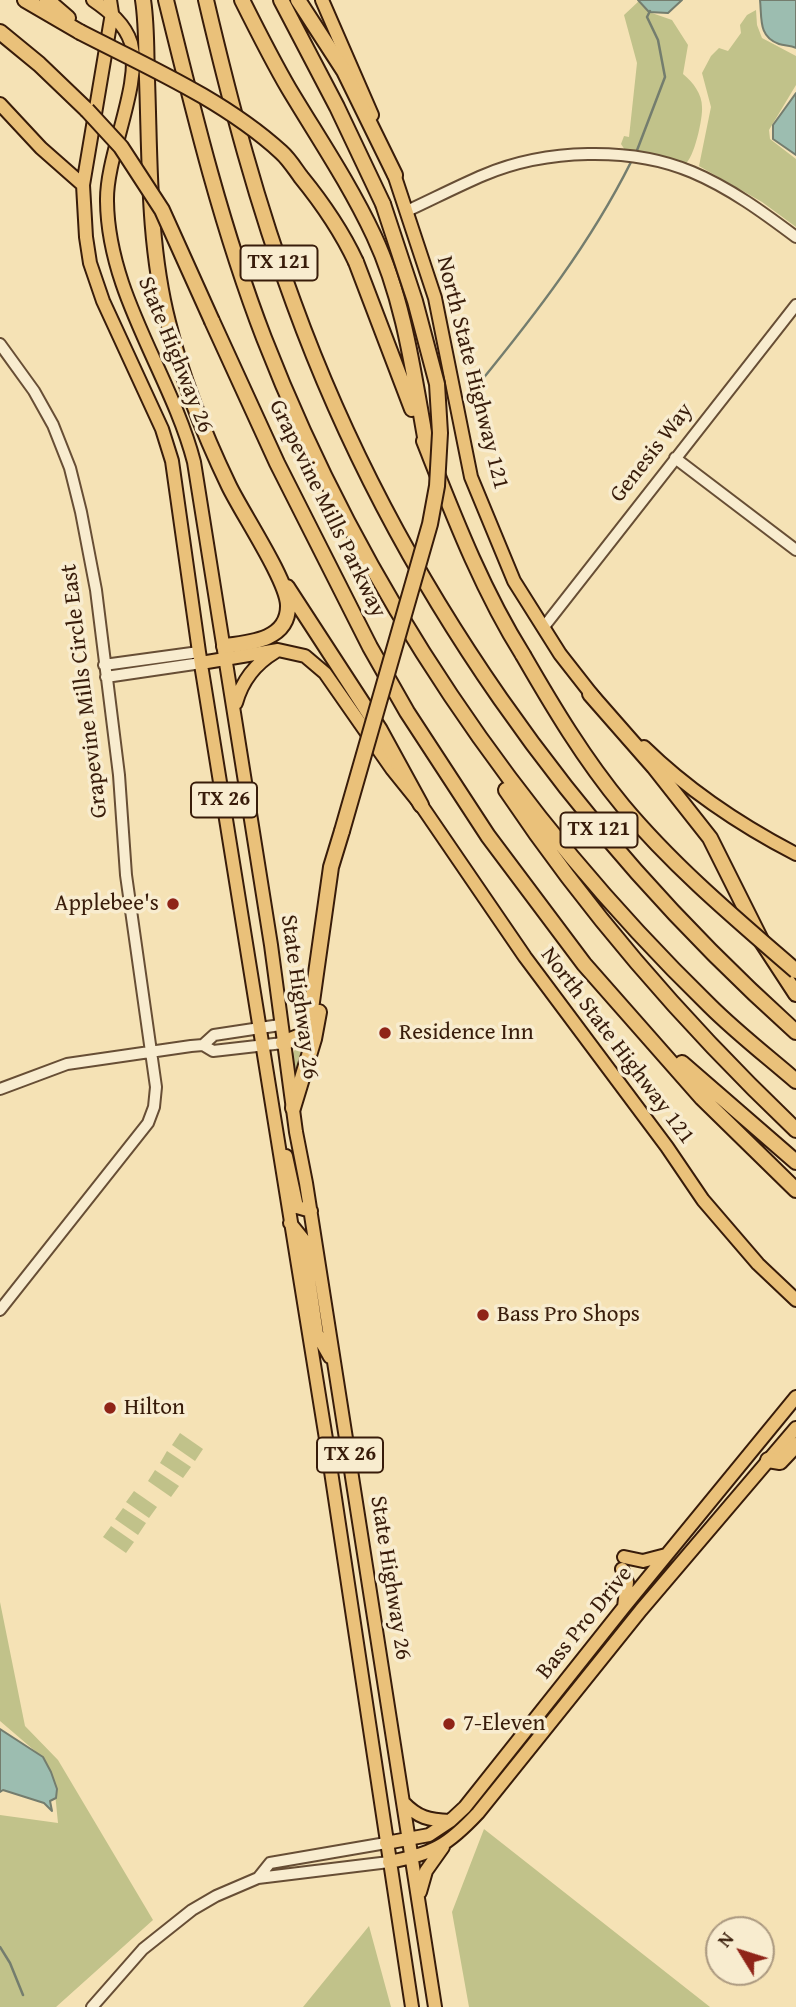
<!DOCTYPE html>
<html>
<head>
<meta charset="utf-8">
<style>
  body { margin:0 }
  #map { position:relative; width:796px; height:2007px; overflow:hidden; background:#f5e2b5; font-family:"Gentium Book Plus",serif }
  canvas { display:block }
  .north { position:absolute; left:705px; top:1916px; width:70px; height:70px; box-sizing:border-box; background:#f8eccf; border:2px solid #ab9980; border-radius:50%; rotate:308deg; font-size:19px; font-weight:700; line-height:28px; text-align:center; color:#381c0a }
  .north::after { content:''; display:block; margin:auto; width:24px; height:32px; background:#8f2418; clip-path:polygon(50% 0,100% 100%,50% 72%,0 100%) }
</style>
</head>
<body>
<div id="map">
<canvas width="796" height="2007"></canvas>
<div class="north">N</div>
</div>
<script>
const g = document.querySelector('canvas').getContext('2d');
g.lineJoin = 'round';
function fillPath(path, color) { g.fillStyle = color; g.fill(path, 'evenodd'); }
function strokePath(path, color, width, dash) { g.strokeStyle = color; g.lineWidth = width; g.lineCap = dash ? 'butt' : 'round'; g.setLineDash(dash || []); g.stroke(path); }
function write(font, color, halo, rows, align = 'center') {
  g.font = font + ' "Gentium Book Plus",serif'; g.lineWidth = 7; g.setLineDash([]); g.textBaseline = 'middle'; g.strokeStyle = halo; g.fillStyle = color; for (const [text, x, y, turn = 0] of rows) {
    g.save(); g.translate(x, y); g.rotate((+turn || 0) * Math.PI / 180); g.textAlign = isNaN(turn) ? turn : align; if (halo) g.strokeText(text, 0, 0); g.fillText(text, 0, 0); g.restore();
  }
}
fillPath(new Path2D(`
  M639,1L649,12L672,20L688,45L683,74C693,82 702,94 702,107C703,118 694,159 685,164L657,155L625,150L621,144L624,136L629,137L637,63L624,15Z
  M756,10L757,25L762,38L796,56V85L769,130L770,139L796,159V227L762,202L699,166L711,107L702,73L711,56L719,48L728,51L741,33L740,25L747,15Z
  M308,1036L297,1076C288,1056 292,1050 308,1036Z
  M180,1433L203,1449L195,1461L172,1445Z
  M167,1451L191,1467L183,1478L160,1463Z
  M155,1470L179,1486L171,1497L148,1481Z
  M134,1491L157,1507L149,1518L126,1502Z
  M123,1508L146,1523L138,1535L115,1519Z
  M111,1526L134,1542L126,1553L103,1537Z
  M0,1602L25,1726L58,1760L153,1920L56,2007H0V1815L58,1823L54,1783L35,1751L0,1721Z
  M484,1829L710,2007H469L452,1912Z
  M369,1926L391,2007H303Z`), '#c1c28a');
const water = new Path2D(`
  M638,0H682L668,13L649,12Z
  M760,0H796V48C791,45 785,46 779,44C758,37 762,18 760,0Z
  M796,93V155L773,139V125Z
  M0,1729L43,1757L51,1772L57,1789L56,1798L50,1801L52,1811L44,1803L3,1790L0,1792Z`);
fillPath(water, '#9cbdb0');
strokePath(water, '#747d6e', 2);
strokePath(new Path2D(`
  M636,153L665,77L658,40L647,17L650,11
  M477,386C535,315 590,244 631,162
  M0,1947L10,1963L23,1995`), '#747d6e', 2.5);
const minor = new Path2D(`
  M407,211C433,199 458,186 484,175C545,149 631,146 692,172C730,188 764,213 796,237
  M0,344L34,391L53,425L70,468L81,512L96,590L119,775L126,875L156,1087L154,1107L148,1123L0,1310
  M675,458L796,550
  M543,628L796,305
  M104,665L199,652
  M106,677L201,663
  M203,1045L214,1035L280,1025
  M0,1089L67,1064L191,1046L203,1045L213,1051L283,1043
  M258,1878L270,1863L386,1843
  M92,2007L143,1949L192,1910L216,1896L258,1878L389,1862`);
const major = new Path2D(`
  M93,0C109,11 125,24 131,43C142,85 106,155 107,201C108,295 171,374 194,462L271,945L296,1132L306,1183L435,2007
  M110,0L112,13L83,185L86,237L90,263L103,301L162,429L172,461L199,652L327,1445L412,2007
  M322,0L372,115
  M0,104L41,148L83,185
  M392,168L435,298L471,477L514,581L560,654L596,700
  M201,663L278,650L305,656L325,673L392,769L421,805L525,957L667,1147L703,1200L758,1264L796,1300
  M236,703C242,681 255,664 275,652
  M644,747C688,790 742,826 796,854
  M286,1156L297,1207L311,1211
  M290,1223L303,1239L317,1334L330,1357
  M624,1557L643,1561L666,1555
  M622,1569L627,1582L624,1607
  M403,1802C418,1818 429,1820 450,1821
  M386,1843L429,1835L450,1821L465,1807L624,1607L796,1397
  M389,1862C433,1854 448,1845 478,1813L641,1610L796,1428
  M420,1892L426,1871L443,1847`);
const highway = new Path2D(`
  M25,0L80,32
  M47,0L68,18
  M143,0C147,26 146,53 147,79C150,160 148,244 168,322C182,379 204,434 229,486C242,513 287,580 288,605C289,640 250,643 224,646
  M166,0C194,114 222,229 264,338C362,590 516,817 709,1005C736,1032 767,1056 796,1081
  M206,0C230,102 257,205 294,304C396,584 575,834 796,1032
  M242,0C257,30 272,60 289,89C319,139 349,183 374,236C405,302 414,378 427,448
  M281,0L337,107L383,204
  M298,0L344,71L395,175
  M0,32L39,64L87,110
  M356,262L412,409
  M212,321L277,463L370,647L407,712L488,836L584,964L702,1098L796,1190
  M424,441C453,514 481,588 523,655
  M287,587L380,730L421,805
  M590,694L654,767L710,838L762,942L796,994
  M506,790C589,914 688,1027 796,1130
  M283,1043L300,1036L309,1023L331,867L342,831
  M682,1063L796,1162
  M293,1108L314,1039L319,1012
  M768,1460L780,1462L796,1445`);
strokePath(minor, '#674e35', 14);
strokePath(major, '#381c0a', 16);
strokePath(highway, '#381c0a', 18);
strokePath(minor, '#f8eccf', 10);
strokePath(major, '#eac17a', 12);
strokePath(highway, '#eac17a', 14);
const highwayBridge = new Path2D(`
  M80,32C148,67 224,100 281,152C289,159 295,169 301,177C323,204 341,230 356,262
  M87,110L121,147L162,210L212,321
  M523,655C553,707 584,759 623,806C674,867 736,919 796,971
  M342,831L430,524L437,486L440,433L437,384L415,301L383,204`);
strokePath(highwayBridge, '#381c0a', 18, []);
strokePath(highwayBridge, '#eac17a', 14);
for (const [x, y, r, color] of [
  [173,904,7,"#8f2418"],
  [385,1033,7,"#8f2418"],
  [483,1315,7,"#8f2418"],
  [110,1408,7,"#8f2418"],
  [449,1724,7,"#8f2418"]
]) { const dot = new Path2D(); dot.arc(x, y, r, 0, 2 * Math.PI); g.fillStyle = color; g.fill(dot); strokePath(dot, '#f8eccf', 2.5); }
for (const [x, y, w] of [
  [279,263,77],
  [224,800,66],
  [599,830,77],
  [350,1455,66]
]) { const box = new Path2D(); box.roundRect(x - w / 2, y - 17.5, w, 35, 5); g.fillStyle = '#f8eccf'; g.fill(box); strokePath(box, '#381c0a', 2); }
write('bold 21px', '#381c0a', null, [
  ["TX 121",279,263],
  ["TX 26",224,800],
  ["TX 121",599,830],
  ["TX 26",350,1455]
]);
write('23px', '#381c0a', '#f8eccf', [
  ["State Highway 26",175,355,68],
  ["North State Highway 121",472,373,76],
  ["Genesis Way",652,453,-52],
  ["Grapevine Mills Parkway",327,509,64],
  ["Grapevine Mills Circle East",85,691,-97],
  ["State Highway 26",299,997,82],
  ["North State Highway 121",617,1046,53],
  ["State Highway 26",390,1578,81],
  ["Bass Pro Drive",585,1623,-51]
]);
write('23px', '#381c0a', '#f8eccf', [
  ["Applebee's",159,904,"right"],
  ["Residence Inn",399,1033],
  ["Bass Pro Shops",497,1315],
  ["Hilton",124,1408],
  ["7-Eleven",463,1724]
], 'left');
</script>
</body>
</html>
